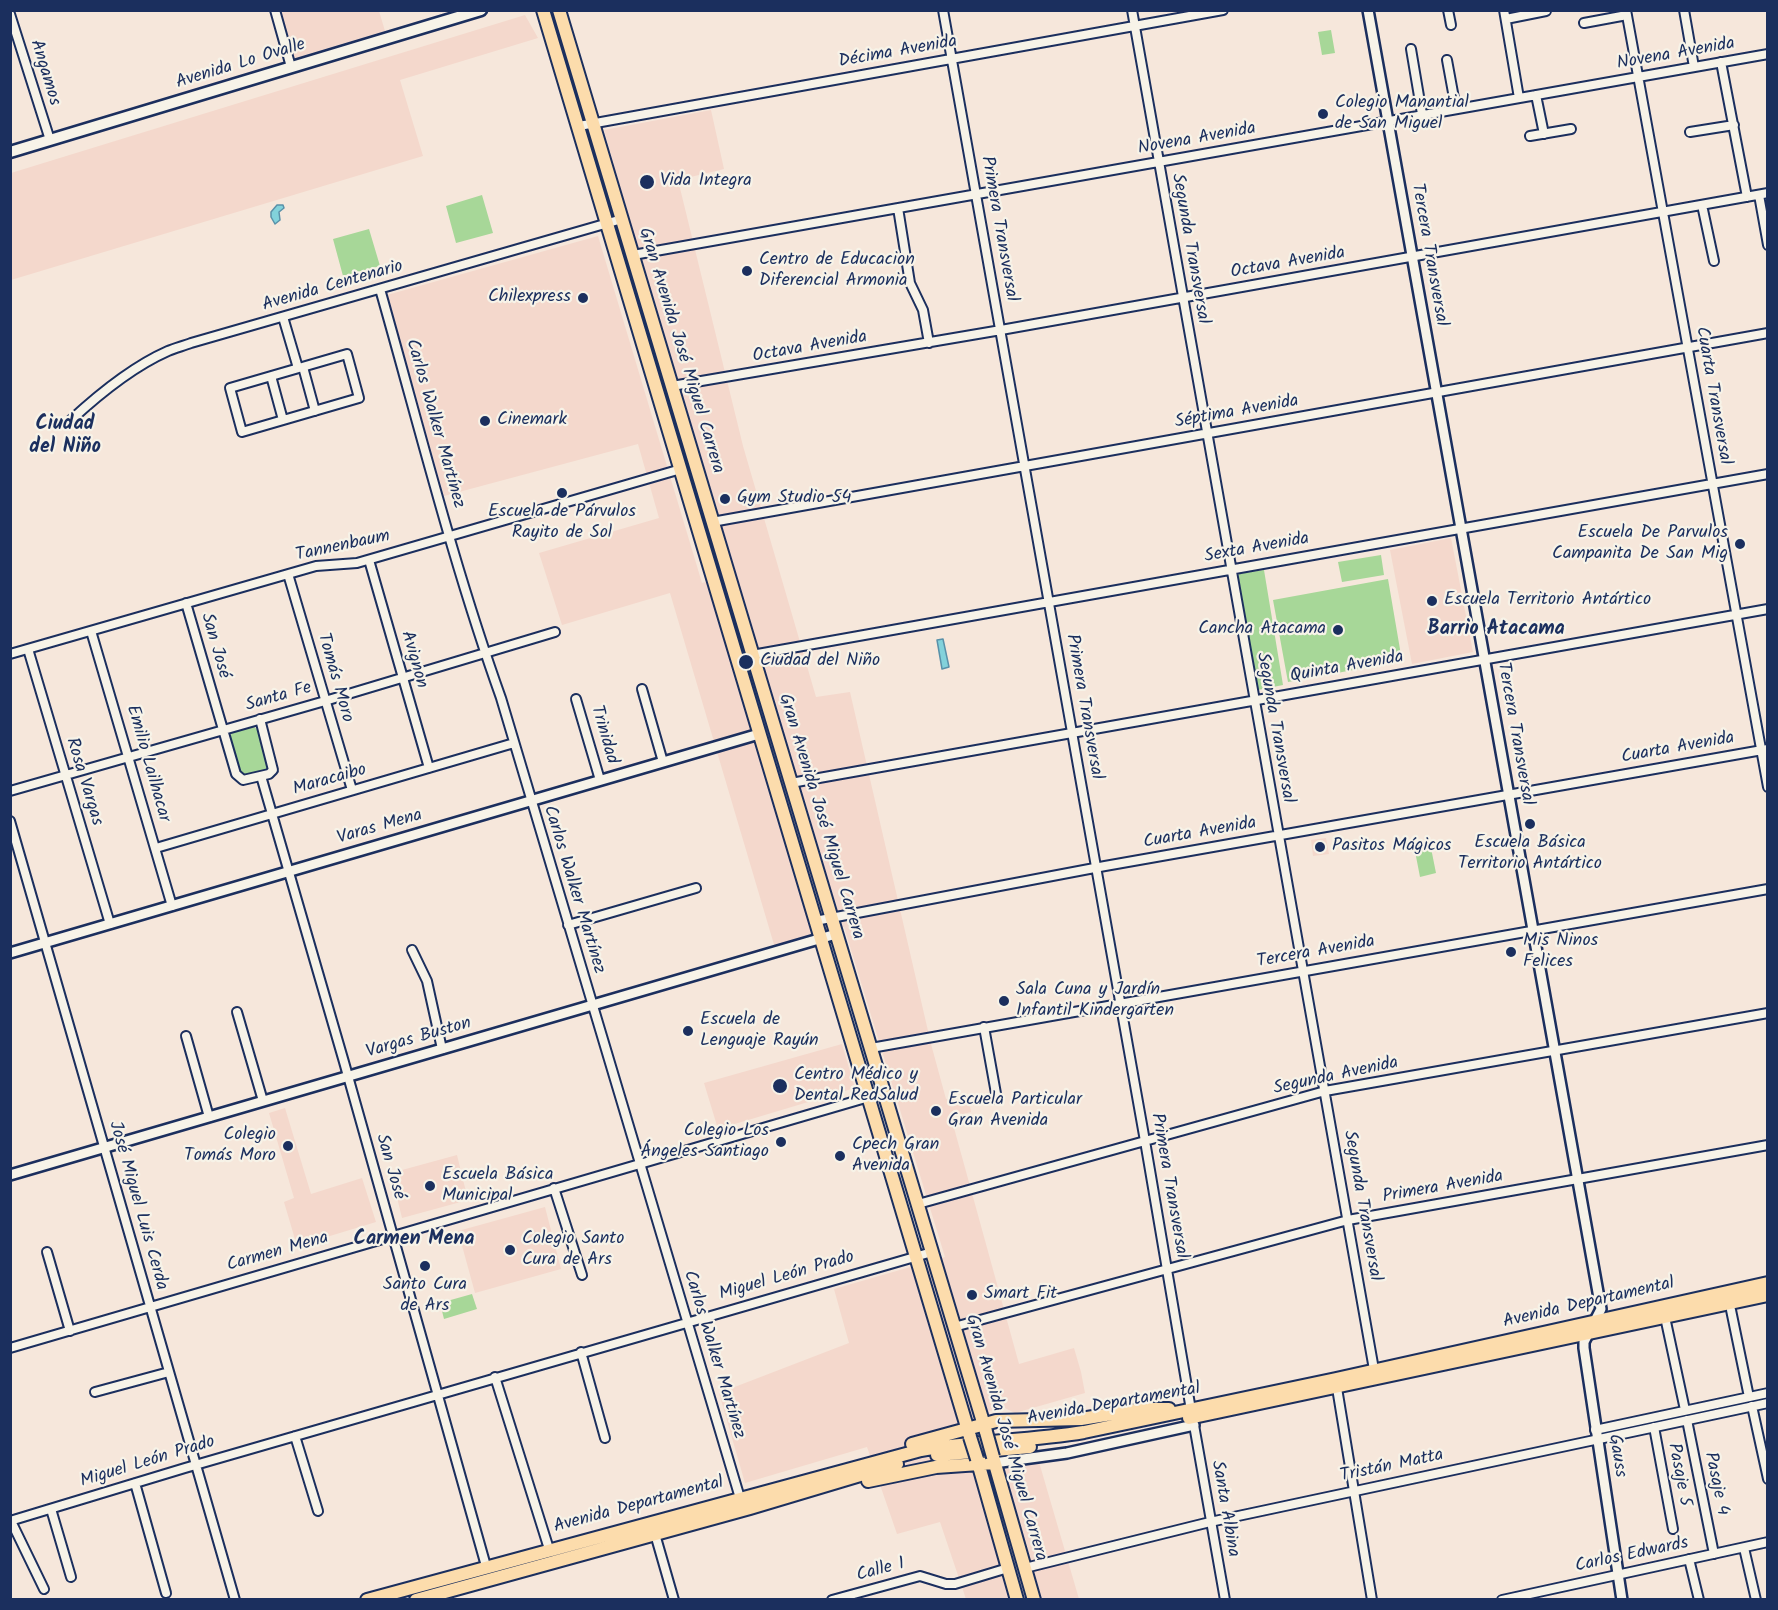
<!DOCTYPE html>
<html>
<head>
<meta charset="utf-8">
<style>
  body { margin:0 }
  #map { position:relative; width:1778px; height:1610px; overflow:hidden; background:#f6e7db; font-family:Kalam,sans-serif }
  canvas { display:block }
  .frame { position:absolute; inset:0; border:12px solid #1b2f5e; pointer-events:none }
</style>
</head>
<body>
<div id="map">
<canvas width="1778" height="1610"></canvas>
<div class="frame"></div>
</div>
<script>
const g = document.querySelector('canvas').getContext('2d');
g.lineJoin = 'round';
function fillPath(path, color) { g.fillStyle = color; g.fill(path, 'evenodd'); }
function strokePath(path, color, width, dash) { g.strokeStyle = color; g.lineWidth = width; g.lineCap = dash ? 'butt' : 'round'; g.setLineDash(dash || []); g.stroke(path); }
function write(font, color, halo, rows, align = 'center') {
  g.font = font + ' Kalam,sans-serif'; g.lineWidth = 4.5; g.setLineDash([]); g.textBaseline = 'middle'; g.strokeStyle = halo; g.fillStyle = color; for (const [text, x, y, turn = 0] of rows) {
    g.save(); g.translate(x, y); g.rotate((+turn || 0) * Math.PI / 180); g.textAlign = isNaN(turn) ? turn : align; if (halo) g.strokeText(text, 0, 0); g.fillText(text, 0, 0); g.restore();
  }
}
fillPath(new Path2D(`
  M280,11H379L385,31L295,58Z
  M525,15L538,38L400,80L423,156L11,280V173Z
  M711,110L724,169L678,180L743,446L816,697L850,692L931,1044L946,1099L968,1095L971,1112L951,1117L1019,1364L1074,1348L1081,1372L1085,1393L1015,1413L1005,1408L989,1411L1006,1469L1039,1462L1079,1599H966L940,1522L897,1534L867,1447L745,1483L719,1393L849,1343L834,1289L945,1257L930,1208L844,927L775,948L670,593L562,625L539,553L659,518L638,444L444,496L387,295L598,236L702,583L736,572L637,247L604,130Z
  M1451,538L1473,652L1412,664L1390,550Z
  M1326,838L1329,854L1313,856L1311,840Z
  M842,1044L855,1088L718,1129L704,1083Z
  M285,1108L311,1194L362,1178L376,1222L297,1246L284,1202L294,1198L269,1113Z
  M457,1155L468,1200L402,1218L391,1173Z
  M545,1207L561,1269L475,1293L458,1231Z`), '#f4d8cc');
fillPath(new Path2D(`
  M1331,30L1335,53L1322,55L1318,32Z
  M482,195L493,233L456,243L446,206Z
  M369,229L380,266L343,276L333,239Z
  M1381,555L1384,575L1342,582L1338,562Z
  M1264,570L1283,685L1258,690L1238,574Z
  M1388,579L1402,661L1288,682L1273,600Z
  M254,727L258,730L269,767L264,771L245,776L240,771L230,736L233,732Z
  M1430,843L1436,873L1420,877L1414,846Z
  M472,1294L477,1309L444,1319L440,1303Z`), '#a7d798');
const water = new Path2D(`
  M277,205H283L284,208L279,212L280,220L275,224L271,217V212Z
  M943,639L949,667L942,669L937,640Z`);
fillPath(water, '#82d2db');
strokePath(water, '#5991a9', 1.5);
const minor = new Path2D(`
  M275,10L291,67
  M943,10L1145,1141L1191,1410
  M1132,10L1375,1375
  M1448,10L1451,25
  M1504,10L1519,98
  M1626,10L1768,787
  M1684,10L1694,67
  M10,14L50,140
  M1506,19L1546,11
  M1584,23L1627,15
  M1411,49L1422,114
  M1447,60L1456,109
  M1721,62L1747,197
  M1536,95L1544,134
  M579,126L1223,10
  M1690,132L1734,125
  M1530,136L1571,129
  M1759,195L1768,245
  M1702,205L1714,261
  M898,208L910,283L923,310L929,343
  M633,255L1768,54
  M380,289C419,426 453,564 501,698L740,1498
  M283,317L298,368
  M347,354L359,398L242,432L230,388Z
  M303,367L315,411
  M271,376L283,420
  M672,386L1001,330L1768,193
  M71,420C98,395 134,366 168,351C175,348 183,346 191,343L622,219
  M712,522L1768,333
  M369,560L429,768
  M288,574L352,790
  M186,603L236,774L243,780L269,774L273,770L260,719
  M91,631L172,906
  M28,649L110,924
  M10,654L316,566L357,563L681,469
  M752,655L1768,474
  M642,689L663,762
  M576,699L600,780
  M261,776L344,1062L486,1566
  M791,783L1768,609
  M10,791L325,701L555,632
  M10,821L235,1600
  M156,848L514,743
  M815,921L1105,866L1768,749
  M568,925L696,888
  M412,950L427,981L442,1049
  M237,1012L263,1101
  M984,1027L997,1099
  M186,1036L209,1117
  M871,1048L1768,889
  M554,1188L582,1275
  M918,1204L1325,1091L1768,1013
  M47,1252L70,1331
  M1731,1310L1749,1397
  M1665,1317L1685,1410
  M954,1327L1348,1220L1768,1145
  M10,1348L869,1097
  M581,1352L605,1438
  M495,1377L549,1549
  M1337,1388L1372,1600
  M95,1392L169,1372
  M1752,1406L1768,1479
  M1687,1420L1714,1554
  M1194,1425L1225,1600
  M1654,1427L1673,1529
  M1595,1430L1768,1393
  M295,1436L318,1511
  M135,1483L166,1593
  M51,1509L71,1577
  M10,1521L185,1468L932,1252
  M11,1521L44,1589
  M655,1534L674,1600
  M1744,1548L1756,1600
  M1689,1559L1699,1600
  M1025,1568L1210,1522L1768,1403
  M832,1600L920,1576L946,1584H955L1008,1568
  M1502,1600L1768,1542`);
const tertiary = new Path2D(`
  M1368,10L1601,1309L1584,1342V1348L1622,1600
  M10,953L759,734
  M10,1175L836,934
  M994,1463L1067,1453L1194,1425`);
const secondary = new Path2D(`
  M10,152L481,10`);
const primary = new Path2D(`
  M543,10L970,1437
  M559,10L986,1432
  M1189,1418L1768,1295
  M912,1444L996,1421L1081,1419L1142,1409H1169
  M937,1455L1030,1447
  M993,1457L1034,1600
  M977,1459L1017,1600
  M868,1481L936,1467L994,1463
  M367,1600L921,1450C975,1441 1030,1441 1084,1432L1336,1379L1768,1283
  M416,1600L750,1508L897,1464`);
strokePath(minor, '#1b2f5e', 12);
strokePath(tertiary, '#1b2f5e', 14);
strokePath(secondary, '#1b2f5e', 15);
strokePath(primary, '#1b2f5e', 16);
strokePath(minor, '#f7f3e8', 8);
strokePath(tertiary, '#f7f3e8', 9);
strokePath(secondary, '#f7f3e8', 10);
strokePath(primary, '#fcdcac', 12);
const primaryBridge = new Path2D(`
  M986,1432L993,1457
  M970,1437L977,1459`);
strokePath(primaryBridge, '#1b2f5e', 16, []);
strokePath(primaryBridge, '#fcdcac', 12);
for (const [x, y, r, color] of [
  [1323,114,6,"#1b2f5e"],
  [647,182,8,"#1b2f5e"],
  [747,271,6,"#1b2f5e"],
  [583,298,6,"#1b2f5e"],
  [485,421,6,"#1b2f5e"],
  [562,493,6,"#1b2f5e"],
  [725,499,6,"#1b2f5e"],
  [1740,544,6,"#1b2f5e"],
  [1432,601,6,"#1b2f5e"],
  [1338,630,6,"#1b2f5e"],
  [746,662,8,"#1b2f5e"],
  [1530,824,6,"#1b2f5e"],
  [1320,847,6,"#1b2f5e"],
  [1511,952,6,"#1b2f5e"],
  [1004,1001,6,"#1b2f5e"],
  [688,1031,6,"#1b2f5e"],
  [780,1086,8,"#1b2f5e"],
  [936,1111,6,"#1b2f5e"],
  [781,1142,6,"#1b2f5e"],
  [288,1146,6,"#1b2f5e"],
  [840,1156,6,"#1b2f5e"],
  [430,1186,6,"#1b2f5e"],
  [510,1250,6,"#1b2f5e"],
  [425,1266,6,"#1b2f5e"],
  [972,1295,6,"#1b2f5e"]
]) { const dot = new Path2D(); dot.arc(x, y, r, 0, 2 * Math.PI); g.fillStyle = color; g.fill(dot); strokePath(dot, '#f7f3e8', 2); }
write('18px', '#1b2f5e', '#f7f3e8', [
  ["Décima Avenida",898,53,-10],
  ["Novena Avenida",1676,55,-10],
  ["Avenida Lo Ovalle",241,65,-17],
  ["Angamos",44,73,73],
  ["Novena Avenida",1197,140,-10],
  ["Primera Transversal",998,229,80],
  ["Segunda Transversal",1189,249,80],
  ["Tercera Transversal",1428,255,80],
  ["Octava Avenida",1288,264,-10],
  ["Avenida Centenario",333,287,-16],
  ["Octava Avenida",810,348,-10],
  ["Gran Avenida José Miguel Carrera",680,351,73],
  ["Cuarta Transversal",1712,396,80],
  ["Séptima Avenida",1237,413,-10],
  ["Carlos Walker Martínez",434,424,74],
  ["Tannenbaum",343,547,-12],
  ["Sexta Avenida",1257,549,-10],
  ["San José",214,646,74],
  ["Avignon",413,660,74],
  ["Quinta Avenida",1347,668,-10],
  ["Tomás Moro",334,678,74],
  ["Santa Fe",279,698,-16],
  ["Primera Transversal",1083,707,80],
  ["Segunda Transversal",1274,728,80],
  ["Tercera Transversal",1514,734,80],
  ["Trinidad",603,735,74],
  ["Cuarta Avenida",1678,749,-10],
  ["Emilio Lailhacar",147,764,74],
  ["Maracaibo",330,781,-16],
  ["Rosa Vargas",83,782,73],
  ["Gran Avenida José Miguel Carrera",820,817,73],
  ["Varas Mena",380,828,-16],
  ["Cuarta Avenida",1200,834,-10],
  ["Carlos Walker Martínez",573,890,73],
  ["Tercera Avenida",1316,953,-10],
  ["Vargas Buston",419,1039,-16],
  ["Segunda Avenida",1336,1077,-12],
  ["San José",389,1167,74],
  ["Primera Transversal",1168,1186,80],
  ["Primera Avenida",1443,1188,-10],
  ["José Miguel Luis Cerda",137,1206,74],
  ["Segunda Transversal",1361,1206,80],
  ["Carmen Mena",278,1253,-16],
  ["Miguel León Prado",787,1277,-16],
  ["Avenida Departamental",1589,1304,-13],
  ["Carlos Walker Martínez",713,1355,73],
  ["Avenida Departamental",1114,1405,-10],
  ["Gran Avenida José Miguel Carrera",1005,1438,74],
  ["Gauss",1616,1456,81],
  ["Miguel León Prado",148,1463,-17],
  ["Tristán Matta",1392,1467,-12],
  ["Pasaje 5",1678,1475,79],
  ["Pasaje 4",1715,1484,78],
  ["Avenida Departamental",639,1506,-15],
  ["Santa Albina",1224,1509,80],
  ["Carlos Edwards",1632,1556,-12],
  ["Calle 1",881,1571,-15]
]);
write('18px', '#1b2f5e', '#f7f3e8', [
  ["Colegio Manantial",1335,104],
  ["de San Miguel",1335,125],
  ["Vida Integra",660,182],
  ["Centro de Educacion",759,261],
  ["Diferencial Armonia",759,282],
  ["Chilexpress",571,298,"right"],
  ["Cinemark",497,421],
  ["Gym Studio 54",737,499],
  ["Escuela de Párvulos",562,513,"center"],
  ["Rayito de Sol",562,534,"center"],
  ["Escuela De Parvulos",1728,534,"right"],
  ["Campanita De San Mig",1728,555,"right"],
  ["Escuela Territorio Antártico",1444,601],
  ["Cancha Atacama",1326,630,"right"],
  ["Ciudad del Niño",760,662],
  ["Escuela Básica",1530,844,"center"],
  ["Territorio Antártico",1530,865,"center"],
  ["Pasitos Mágicos",1332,847],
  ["Mis Ninos",1523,942],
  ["Felices",1523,963],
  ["Sala Cuna y Jardín",1016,991],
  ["Infantil Kindergarten",1016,1012],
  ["Escuela de",700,1021],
  ["Lenguaje Rayún",700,1042],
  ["Centro Médico y",794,1076],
  ["Dental RedSalud",794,1097],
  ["Escuela Particular",948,1101],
  ["Gran Avenida",948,1122],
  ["Colegio Los",769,1132,"right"],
  ["Ángeles Santiago",769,1153,"right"],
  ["Colegio",276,1136,"right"],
  ["Tomás Moro",276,1157,"right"],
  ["Cpech Gran",852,1146],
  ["Avenida",852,1167],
  ["Escuela Básica",442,1176],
  ["Municipal",442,1197],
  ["Colegio Santo",522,1240],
  ["Cura de Ars",522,1261],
  ["Santo Cura",425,1286,"center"],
  ["de Ars",425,1307,"center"],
  ["Smart Fit",984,1295]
], 'left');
write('bold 20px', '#1b2f5e', '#f7f3e8', [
  ["Ciudad",65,426],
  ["del Niño",65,449],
  ["Barrio Atacama",1496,631],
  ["Carmen Mena",414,1241]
]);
</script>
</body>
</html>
